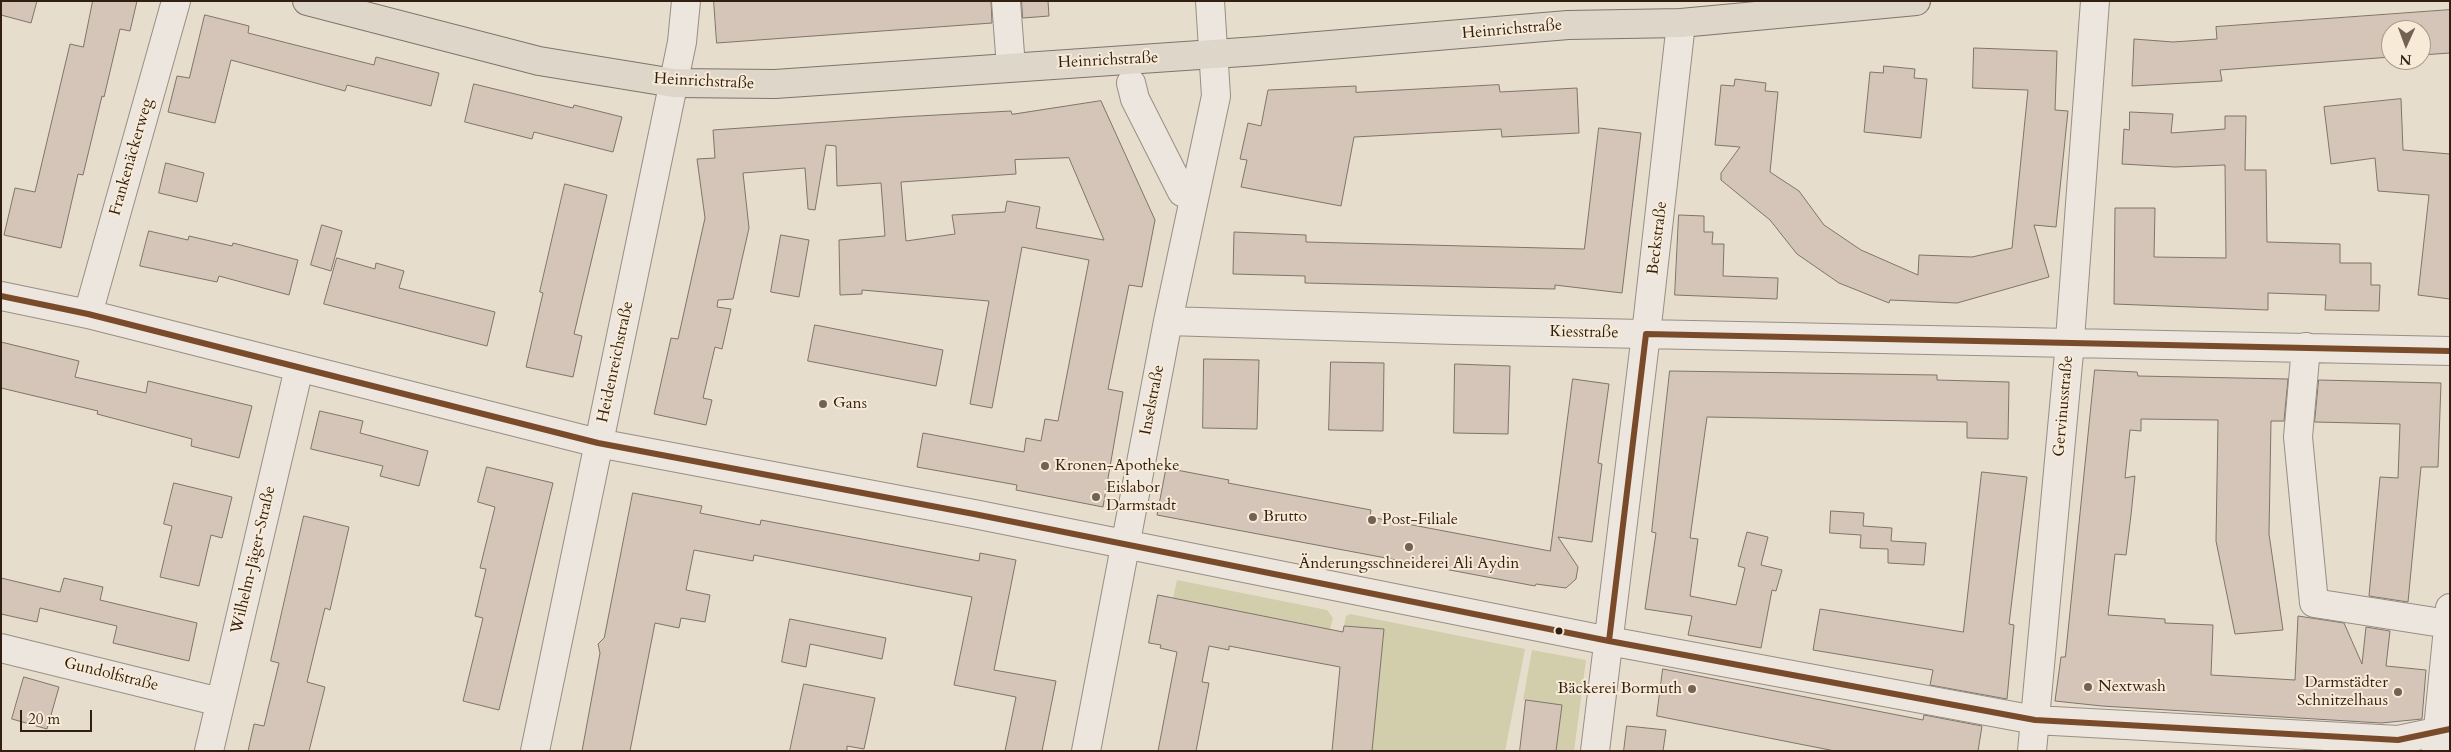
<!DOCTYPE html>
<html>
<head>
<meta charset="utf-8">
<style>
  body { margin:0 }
  #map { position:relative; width:2451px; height:752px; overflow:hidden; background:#e7ddcd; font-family:Cardo,serif }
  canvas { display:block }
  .frame { position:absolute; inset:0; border:2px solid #311f11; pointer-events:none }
  .north { position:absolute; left:2381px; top:20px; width:50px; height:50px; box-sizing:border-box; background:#f7ead7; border:1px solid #a89988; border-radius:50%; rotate:182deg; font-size:14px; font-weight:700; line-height:20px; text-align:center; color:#311f11 }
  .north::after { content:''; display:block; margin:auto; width:18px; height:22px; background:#716253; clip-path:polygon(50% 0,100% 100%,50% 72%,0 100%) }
  .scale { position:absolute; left:20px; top:710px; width:72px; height:22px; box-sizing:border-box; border:2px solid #311f11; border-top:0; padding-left:6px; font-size:15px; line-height:18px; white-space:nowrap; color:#311f11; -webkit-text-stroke:4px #f7ead7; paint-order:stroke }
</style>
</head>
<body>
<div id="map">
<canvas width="2451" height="752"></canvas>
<div class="frame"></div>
<div class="north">N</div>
<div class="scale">20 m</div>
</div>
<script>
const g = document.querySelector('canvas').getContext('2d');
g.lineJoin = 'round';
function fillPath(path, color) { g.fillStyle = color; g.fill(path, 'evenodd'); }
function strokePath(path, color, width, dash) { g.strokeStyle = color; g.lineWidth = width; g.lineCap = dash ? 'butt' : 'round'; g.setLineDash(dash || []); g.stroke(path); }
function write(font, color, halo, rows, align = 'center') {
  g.font = font + ' Cardo,serif'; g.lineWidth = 4; g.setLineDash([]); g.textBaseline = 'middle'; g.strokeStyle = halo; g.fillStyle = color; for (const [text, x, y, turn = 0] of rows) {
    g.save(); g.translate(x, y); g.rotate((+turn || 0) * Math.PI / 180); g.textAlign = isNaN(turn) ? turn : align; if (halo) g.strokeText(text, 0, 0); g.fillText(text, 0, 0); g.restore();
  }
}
fillPath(new Path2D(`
  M1177,580L1327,610L1333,618L1330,629L1173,598Z
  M1350,614L1525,649L1505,751H1372L1383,629L1344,626L1346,616Z
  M1532,650L1586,660L1574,751H1556L1562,705L1523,700Z`), '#d2cdab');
const building = new Path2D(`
  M1,1H37L31,23L1,15Z
  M93,1H137L130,31L120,29L104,97L102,96L83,175L78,174L61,248L4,235L15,188L35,192L70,44L83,47Z
  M714,1H991L992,23L717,43Z
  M1022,1H1048L1049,16L1023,18Z
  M2450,10V53L2421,55V30H2391V57L2220,70L2222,81L2132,86L2134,39L2173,42L2217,39L2216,27Z
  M205,15L249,26L248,33L374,65L376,57L439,73L431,106L347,85L345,91L231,60L215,123L168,112L177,76L189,78Z
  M1974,48L2057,51L2055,110L2068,111L2056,227L2034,225L2049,277L1957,303L1890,300L1889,303L1839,283L1797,254L1770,220L1721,180V173L1740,147L1715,145L1721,85L1734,86L1735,79L1766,83L1765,91L1778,92L1770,172L1799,191L1824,225L1861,250L1918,275L1919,255L1972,257L2012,248L2028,90L1973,88Z
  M1884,66L1915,69L1914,78L1927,79L1921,138L1864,132L1870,72L1883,73Z
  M474,84L573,108L574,105L622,117L613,152L534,132L532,139L465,122Z
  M1499,85L1500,92L1577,88L1579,133L1502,137L1501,129L1354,137L1341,206L1241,187L1247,160L1240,159L1248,123L1261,126L1268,90L1356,86V92Z
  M2401,99L2403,150L2450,154V299L2418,295L2429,195L2378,191L2375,158L2331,164L2324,107Z
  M1101,101L1155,220L1142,287L1129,285L1108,389L1123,392L1103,507L1016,490L1017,485L917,467L923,433L1024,452L1026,438L1041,441L1045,419L1058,421L1089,260L1022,247L992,408L970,404L989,301L862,290V294L840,295L839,240L885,236L881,183L837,186L836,146L826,145L815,210L808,209L805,168L743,173L749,228L733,299L718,300L717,307L731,309L722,349L715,347L703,398L712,400L706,425L654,414L671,338L678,339L705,218L697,159L715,158L713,130L900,117L1011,111L1012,114ZM1069,158L1104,240L1036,228L1040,207L1007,201L1005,212L952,215L955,234L906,241L901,182L1016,174L1015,160Z
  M2130,112L2173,114L2171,133L2225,129V116H2246L2245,170H2266L2267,242L2340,244V263H2371V285H2380L2379,311L2325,310L2326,295L2268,293V310L2114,304L2115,208H2155L2154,257L2226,258L2225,165L2175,167L2122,164L2124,129L2129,130Z
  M1599,128L1641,133L1622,293L1555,285V289L1305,283V276L1233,274L1234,232L1306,235V242L1584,249Z
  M166,163L204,173L197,202L159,193Z
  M565,184L607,195L574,334L582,336L573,377L526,367L543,293L540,292Z
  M1679,215L1704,216V232H1713L1712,244H1724L1723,276L1778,278L1777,299L1675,295Z
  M322,225L342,231L331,271L311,265Z
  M149,231L188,240L189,236L232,246L233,243L298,260L289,295L219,276L217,282L140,266Z
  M781,235L809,240L799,297L771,292Z
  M337,258L375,269L376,263L404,271L399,288L495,312L487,346L324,304Z
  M815,325L943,350L936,386L808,361Z
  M1,342L79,361L75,377L146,393L148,381L252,406L239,458L191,446L192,439L97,414L98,411L1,388Z
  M1204,359L1259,360L1257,429L1203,428Z
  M1331,362L1384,363L1383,431L1329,430Z
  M1455,364L1510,366L1508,434L1454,433Z
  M2095,370L2137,372L2138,376L2288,379L2284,421H2271L2269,534L2283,630L2235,634L2216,541L2218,420L2141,419V431L2130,430L2125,478L2135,476L2131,515L2126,555L2115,554L2108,615L2165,619V623L2213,625L2211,675L2295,680L2298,616L2344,623L2362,664L2366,627L2390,631L2386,666L2426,670L2422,719L2381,723L2102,706L2055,701L2061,657H2065Z
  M1670,371L1937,375V380L2009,382L2008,439L1967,438V422L1707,417L1690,538L1698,539L1690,596L1736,605L1745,568L1738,566L1747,532L1768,537L1761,565L1782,570L1776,591L1772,590L1761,648L1688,635L1692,616L1645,609L1656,533L1652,532Z
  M1573,379L1609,384L1598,463L1602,464L1592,542L1558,537L1578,567L1576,579L1566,588L1536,584L1535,586L1157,515L1166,468L1229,480L1228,483L1371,510L1370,517L1550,551Z
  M2319,380L2441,383L2438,467H2421L2408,602L2369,596L2380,477L2398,478L2400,424L2315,422Z
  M320,411L363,421L360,433L428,451L419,486L380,476L383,466L311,449Z
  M487,467L553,483L499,710L463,701L483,618L475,616L486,569L480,568L495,507L478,502Z
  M1982,472L2027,477L2009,624L2014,625L2007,699L1930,685L1933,670L1813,650L1820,609L1963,632Z
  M174,483L232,497L222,538L211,535L199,586L160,577L172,526L164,524Z
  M633,493L702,506L700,513L760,525L761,520L979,561L980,553L1016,560L994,670L1056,681L1042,751H1005L1016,697L954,685L972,597L754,555L753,561L694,550L686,590L710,595L705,622L681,618L679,628L655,623L630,751H582L600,653L598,644L604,638Z
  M1831,511L1864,513L1863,526L1892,528L1891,541L1926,543L1924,565L1888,563V549L1860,548L1861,535L1830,533Z
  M304,516L349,527L330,610L325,608L307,682L325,687L309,751H248L254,724L264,726L279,663L271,661Z
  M1,578L60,592L64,578L103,587L100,600L197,623L189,661L113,643L117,626L40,608L37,622L1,614Z
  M1158,595L1343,632L1344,626L1384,629L1372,751H1332L1340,667L1229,646V650L1209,646L1202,682L1209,683L1196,751H1158L1177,652L1160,648L1161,645L1149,643Z
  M790,619L886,638L882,659L810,644L806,667L782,662Z
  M1663,669L1923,720L1924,715L1982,726L1978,751H1835L1657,716Z
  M24,677L59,687L47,729L12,719Z
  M804,684L875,698L864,749L847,746V751H790Z
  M1526,700L1562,705L1556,751H1520Z
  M1627,726L1666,730L1663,751H1624Z`);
fillPath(building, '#d4c5b8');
strokePath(building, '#7d756b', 1);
const minor = new Path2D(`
  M1006,1L1011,67
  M1131,83L1135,99L1182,192L1194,198
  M1,296L88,314L598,443L974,514L1609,641L2035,720L2398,740L2450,729
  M88,314L176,1
  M1168,321L1454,330L2450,351
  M2306,347L2298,437L2314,603L2448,624
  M1,648L220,702
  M2436,749L2450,608
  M209,751L299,368
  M535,751L682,42L686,1
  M1086,751L1168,321L1216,96L1210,1
  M1595,751L1646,334L1681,23
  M2032,751L2069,353L2095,1`);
const major = new Path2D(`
  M307,1L539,61L674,83L775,84L1258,51L1568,25L1681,23L1916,1`);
strokePath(minor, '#978f84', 30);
strokePath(major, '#7d756b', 30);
strokePath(minor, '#ece6de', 28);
strokePath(major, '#ded6c9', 28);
strokePath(new Path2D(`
  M1,296L88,314L598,443L974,514L1609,641L2035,720L2398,740L2450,729
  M1609,641L1646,334L2450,351`), '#7a4b2a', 6);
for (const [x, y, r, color] of [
  [823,404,5,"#716253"],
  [1045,466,5,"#716253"],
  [1096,497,5,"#716253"],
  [1253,517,5,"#716253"],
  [1372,520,5,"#716253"],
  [1409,547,5,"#716253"],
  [1559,631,4.5,"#311f11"],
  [2088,687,5,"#716253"],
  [1692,689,5,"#716253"],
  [2398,692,5,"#716253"]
]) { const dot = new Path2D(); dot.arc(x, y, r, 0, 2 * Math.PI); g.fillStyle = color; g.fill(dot); strokePath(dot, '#f7ead7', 2); }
write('16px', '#311f11', '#f7ead7', [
  ["Heinrichstraße",1512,30,-5],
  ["Heinrichstraße",1108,61,-3],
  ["Heinrichstraße",704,82,3],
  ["Frankenäckerweg",132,157,-74],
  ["Beckstraße",1658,238,-83],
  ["Kiesstraße",1584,333,1],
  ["Heidenreichstraße",616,362,-78],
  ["Inselstraße",1153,400,-79],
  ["Gervinusstraße",2064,406,-85],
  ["Wilhelm-Jäger-Straße",254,560,-77],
  ["Gundolfstraße",111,675,14]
]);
write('16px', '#311f11', '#f7ead7', [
  ["Gans",833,404],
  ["Kronen-Apotheke",1055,466],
  ["Eislabor",1106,488],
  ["Darmstadt",1106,506],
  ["Brutto",1263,517],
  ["Post-Filiale",1382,520],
  ["Änderungsschneiderei Ali Aydin",1409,564,"center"],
  ["Darmstädter",2388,683,"right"],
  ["Schnitzelhaus",2388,701,"right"],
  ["Nextwash",2098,687],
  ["Bäckerei Bormuth",1682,689,"right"]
], 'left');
</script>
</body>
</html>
